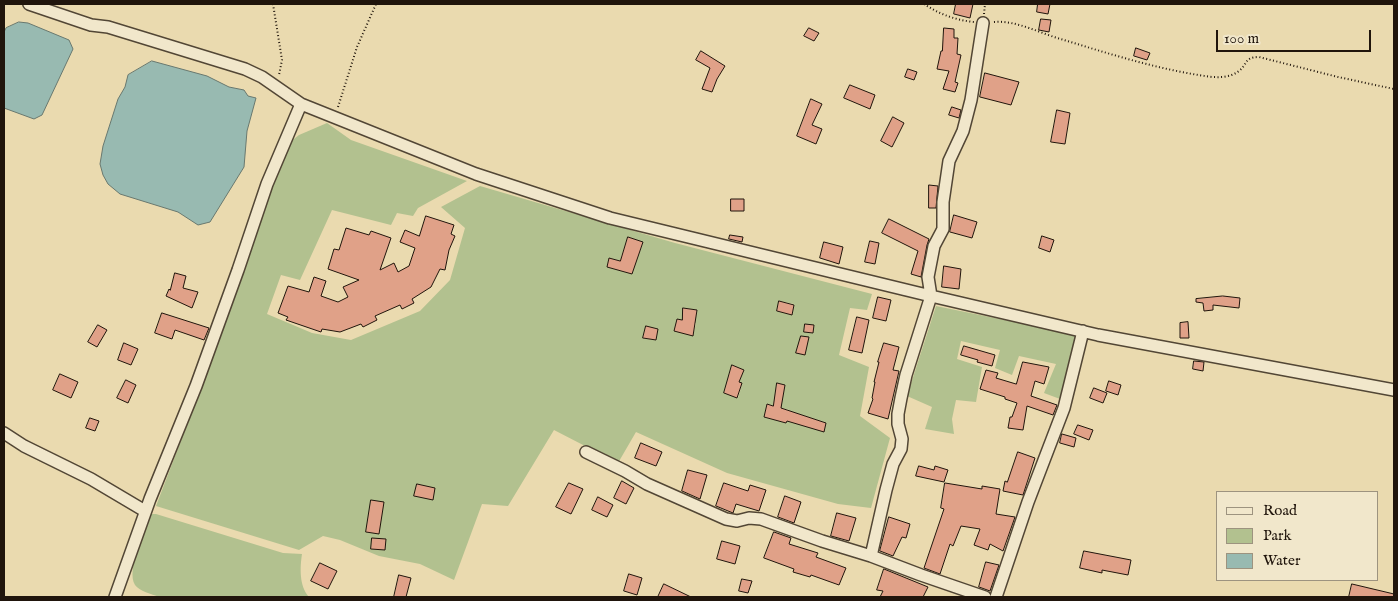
<!DOCTYPE html>
<html>
<head>
<meta charset="utf-8">
<style>
  body { margin:0 }
  #map { position:relative; width:1398px; height:601px; overflow:hidden; background:#eadaaf; font-family:"IM FELL English",serif }
  canvas { display:block }
  .frame { position:absolute; inset:0; border:5px solid #20150c; pointer-events:none }
  .legend { position:absolute; left:1216px; top:491px; width:162px; height:90px; box-sizing:border-box; background:#f1e7cb; border:1px solid #9d937f; margin:0; padding:6px 9px; list-style:none; font-size:15px; color:#20150c }
  .legend li { display:flex; align-items:center; gap:10px; height:25px }
  .legend b { width:25px; border:1px solid #9d937f }
  .scale { position:absolute; left:1216px; top:30px; width:155px; height:22px; box-sizing:border-box; border:2px solid #20150c; border-top:0; padding-left:6px; font-size:15px; line-height:18px; white-space:nowrap; color:#20150c; -webkit-text-stroke:4px #f1e7cb; paint-order:stroke }
</style>
</head>
<body>
<div id="map">
<canvas width="1398" height="601"></canvas>
<div class="frame"></div>
<ul class="legend">
<li><b style="height:6px;background:#f1e7cb"></b>Road</li>
<li><b style="height:14px;background:#b2c18f"></b>Park</li>
<li><b style="height:14px;background:#98bab1"></b>Water</li>
</ul>
<div class="scale">100 m</div>
</div>
<script>
const g = document.querySelector('canvas').getContext('2d');
g.lineJoin = 'round';
function fillPath(path, color) { g.fillStyle = color; g.fill(path, 'evenodd'); }
function strokePath(path, color, width, dash) { g.strokeStyle = color; g.lineWidth = width; g.lineCap = dash ? 'butt' : 'round'; g.setLineDash(dash || []); g.stroke(path); }
fillPath(new Path2D(`
  M327,123L351,140L467,181L418,208L413,216L397,213L391,225L332,210L300,280L281,275L267,314L312,333L351,340L420,311L450,280L465,228L441,207L480,186L675,243L872,294L867,310L850,308L839,355L869,367L860,416L890,438L871,508L838,504L727,473L636,432L618,463L554,430L508,506L482,504L454,580L420,564L379,556L340,540L323,536L299,550L156,506L216,349L270,191L290,142L299,135ZM628,237L643,243L636,262L621,257ZM609,258L634,265L632,274L607,267ZM779,301L794,304L792,315L777,311ZM683,308L697,310L696,317L682,315ZM677,319L696,323L693,335L674,331ZM646,327L658,329L656,340L643,338ZM732,366L744,370L740,379L729,374ZM729,379L742,384L738,398L724,393ZM777,383L785,385L783,396L775,395ZM767,404L789,410L786,423L764,417ZM804,416L826,423L823,432Z
  M936,306L1078,335L1060,399L1044,393L1056,364L1019,356L1012,375L995,368L1000,350L961,341L957,359L982,367L976,402L956,400L952,419L954,434L925,429L932,407L907,396Z
  M151,514H156L283,553L302,554C300,567 299,586 309,597H159C152,594 139,591 135,585C126,571 144,528 151,514Z`), '#b2c18f');
const water = new Path2D(`
  M19,22L28,23L69,40L73,49L42,115L34,119L4,108V32L6,28Z
  M152,61L207,76L229,87L244,90L248,96L256,98L247,131L244,167L210,222L198,225L178,212L120,194L108,184L103,175L100,164L103,146L118,99L125,87L128,75Z`);
fillPath(water, '#98bab1');
strokePath(water, '#68786f', 1);
const building = new Path2D(`
  M956,4H973L970,18L954,14Z
  M1038,4H1050L1048,14L1037,12Z
  M1041,19L1051,20L1049,32L1039,30Z
  M809,28L819,33L814,41L804,36Z
  M944,28L954,29V38H958L957,54L961,55L955,82L958,83L955,92L943,89L949,71L937,69L941,51H942Z
  M1136,48L1150,53L1147,60L1134,56Z
  M701,51L725,66L717,79L712,92L702,89L710,68L696,60Z
  M908,69L917,72L914,80L905,77Z
  M985,73L1019,82L1011,105L980,97Z
  M850,85L875,95L870,109L844,98Z
  M811,99L822,104L812,125L822,129L816,144L797,136Z
  M952,107L961,110L959,118L949,115Z
  M1057,110L1070,113L1065,144L1051,142Z
  M893,117L904,123L892,147L881,141Z
  M929,185L938,186L936,208H929Z
  M731,199H744V211H731Z
  M954,215L977,222L972,238L950,232Z
  M426,216L454,225L451,234L455,236L449,250L445,270L440,269L431,287L412,299L414,303L402,309L400,305L375,316L377,320L363,327L361,324L340,332L322,329L321,332L286,320L288,317L278,313L288,286L309,292L314,277L326,281L321,296L338,302L348,297L343,287L359,280L328,269L334,249L339,250L346,228L369,235L371,231L391,238L380,270L394,263L398,272L409,266L415,248L400,242L405,230L419,236Z
  M889,219L929,239L927,245L921,277L911,274L918,251L882,233Z
  M730,235L743,237L742,242L729,239Z
  M1042,236L1054,240L1050,252L1039,248Z
  M628,237L643,242L632,274L607,267L609,258L620,261Z
  M870,241L879,243L875,264L865,262Z
  M824,242L843,247L839,264L820,258Z
  M944,266L961,269L959,289L942,287Z
  M175,273L186,276L183,288L198,292L192,308L166,296L169,289L170,290Z
  M1223,296L1240,298L1239,308L1213,305V310L1204,311L1203,303L1196,302V299Z
  M878,297L891,300L886,321L873,318Z
  M779,301L794,305L792,315L777,311Z
  M683,308L697,310L693,336L674,331L677,319L682,320Z
  M162,313L209,328L204,340L175,330L172,339L155,333Z
  M857,317L869,320L862,353L849,350Z
  M1188,322L1189,338H1180V323Z
  M805,324L814,325L813,333L804,332Z
  M98,325L107,330L97,347L88,342Z
  M646,326L658,329L656,340L643,338Z
  M801,336L809,337L805,355L796,353Z
  M124,343L138,349L131,365L118,360Z
  M884,343L899,347L893,370L899,371L888,419L868,413L873,399L872,398L875,382H874L879,362H878Z
  M964,346L995,355L992,366L977,362L978,360L961,355Z
  M1194,361L1204,362L1203,371L1193,369Z
  M1023,362L1049,367L1044,384L1035,381L1031,396L1057,405L1053,415L1027,406L1023,430L1008,428L1010,417H1012L1017,403L1005,399V397L980,389L986,370L998,373L996,378L1016,384Z
  M732,365L744,370L739,382L742,383L737,398L724,393Z
  M60,374L78,382L71,398L53,390Z
  M126,380L136,385L128,403L117,398Z
  M1109,381L1121,385L1118,395L1106,391Z
  M777,383L785,385L781,408L826,423L824,432L787,421L786,423L764,417L767,404L773,406Z
  M1094,388L1107,393L1103,403L1090,398Z
  M90,418L99,421L95,431L86,428Z
  M1078,425L1093,430L1089,440L1074,434Z
  M1062,434L1076,438L1074,447L1060,443Z
  M641,443L662,452L656,466L635,458Z
  M1018,452L1035,458L1023,495L1003,491L1005,481L1007,482Z
  M919,466L934,470L935,466L948,470L944,482L916,476Z
  M688,470L707,475L700,499L682,491Z
  M622,481L634,488L626,504L614,498Z
  M569,483L583,489L571,514L556,507Z
  M724,483L748,491L750,485L766,490L759,511L736,504L733,513L716,506Z
  M945,483L982,489V486L1000,489L996,514L1015,517L1003,551L990,544L988,550L974,545L980,529L961,526L953,546L950,544L940,574L924,568L944,509L941,508Z
  M417,484L435,488L433,500L414,496Z
  M785,496L801,502L794,523L778,517Z
  M598,497L613,505L607,517L592,510Z
  M371,500L384,502L379,534L366,532Z
  M837,513L856,518L849,541L831,536Z
  M889,517L910,524L906,538L902,537L893,556L880,551Z
  M774,532L791,538L789,544L818,553L816,557L846,568L839,585L811,575L810,577L793,572L794,569L764,558Z
  M372,538L386,539L385,550L371,549Z
  M722,541L740,546L735,564L717,559Z
  M1084,551L1131,560L1128,575L1102,570V573L1080,568Z
  M986,562L999,565L990,591L979,587Z
  M320,563L337,571L328,589L311,581Z
  M884,569L928,587L923,597H880L883,591L877,590Z
  M629,574L642,578L637,595L624,591Z
  M399,575L411,578L406,597H394Z
  M742,579L752,581L748,593L739,591Z
  M664,584L691,597H658Z
  M1352,584L1394,594L1393,597H1349Z`);
fillPath(building, '#e0a188');
strokePath(building, '#20150c', 1);
const minor = new Path2D(`
  M29,4L91,25L108,27L245,69L262,77L301,104
  M4,433L24,446L91,479L145,511
  M586,452L625,471L647,484L726,519L737,521L749,518L761,519L822,541L871,556L921,575L985,597
  M871,556L886,490L893,464L901,449L902,439L898,424V414L901,398L906,375L931,296L928,277L934,246L943,229V202L949,161L963,131L971,100L983,23
  M115,597L150,499L196,386L238,270L267,184L301,104L476,174L610,218L931,296L1098,335L1394,390
  M996,597L1028,502L1064,408L1083,331`);
strokePath(minor, '#524635', 14);
strokePath(new Path2D(`
  M273,4L282,60L279,75
  M924,4C939,14 955,20 974,22
  M984,14L985,4
  M994,22C1017,20 1041,34 1064,40C1110,54 1157,69 1205,76C1216,78 1230,78 1239,71C1248,64 1244,57 1259,57L1338,77L1394,89
  M338,107L357,47L376,4`), '#20150c', 2, [1, 2.5]);
strokePath(minor, '#f1e7cb', 11);
</script>
</body>
</html>
